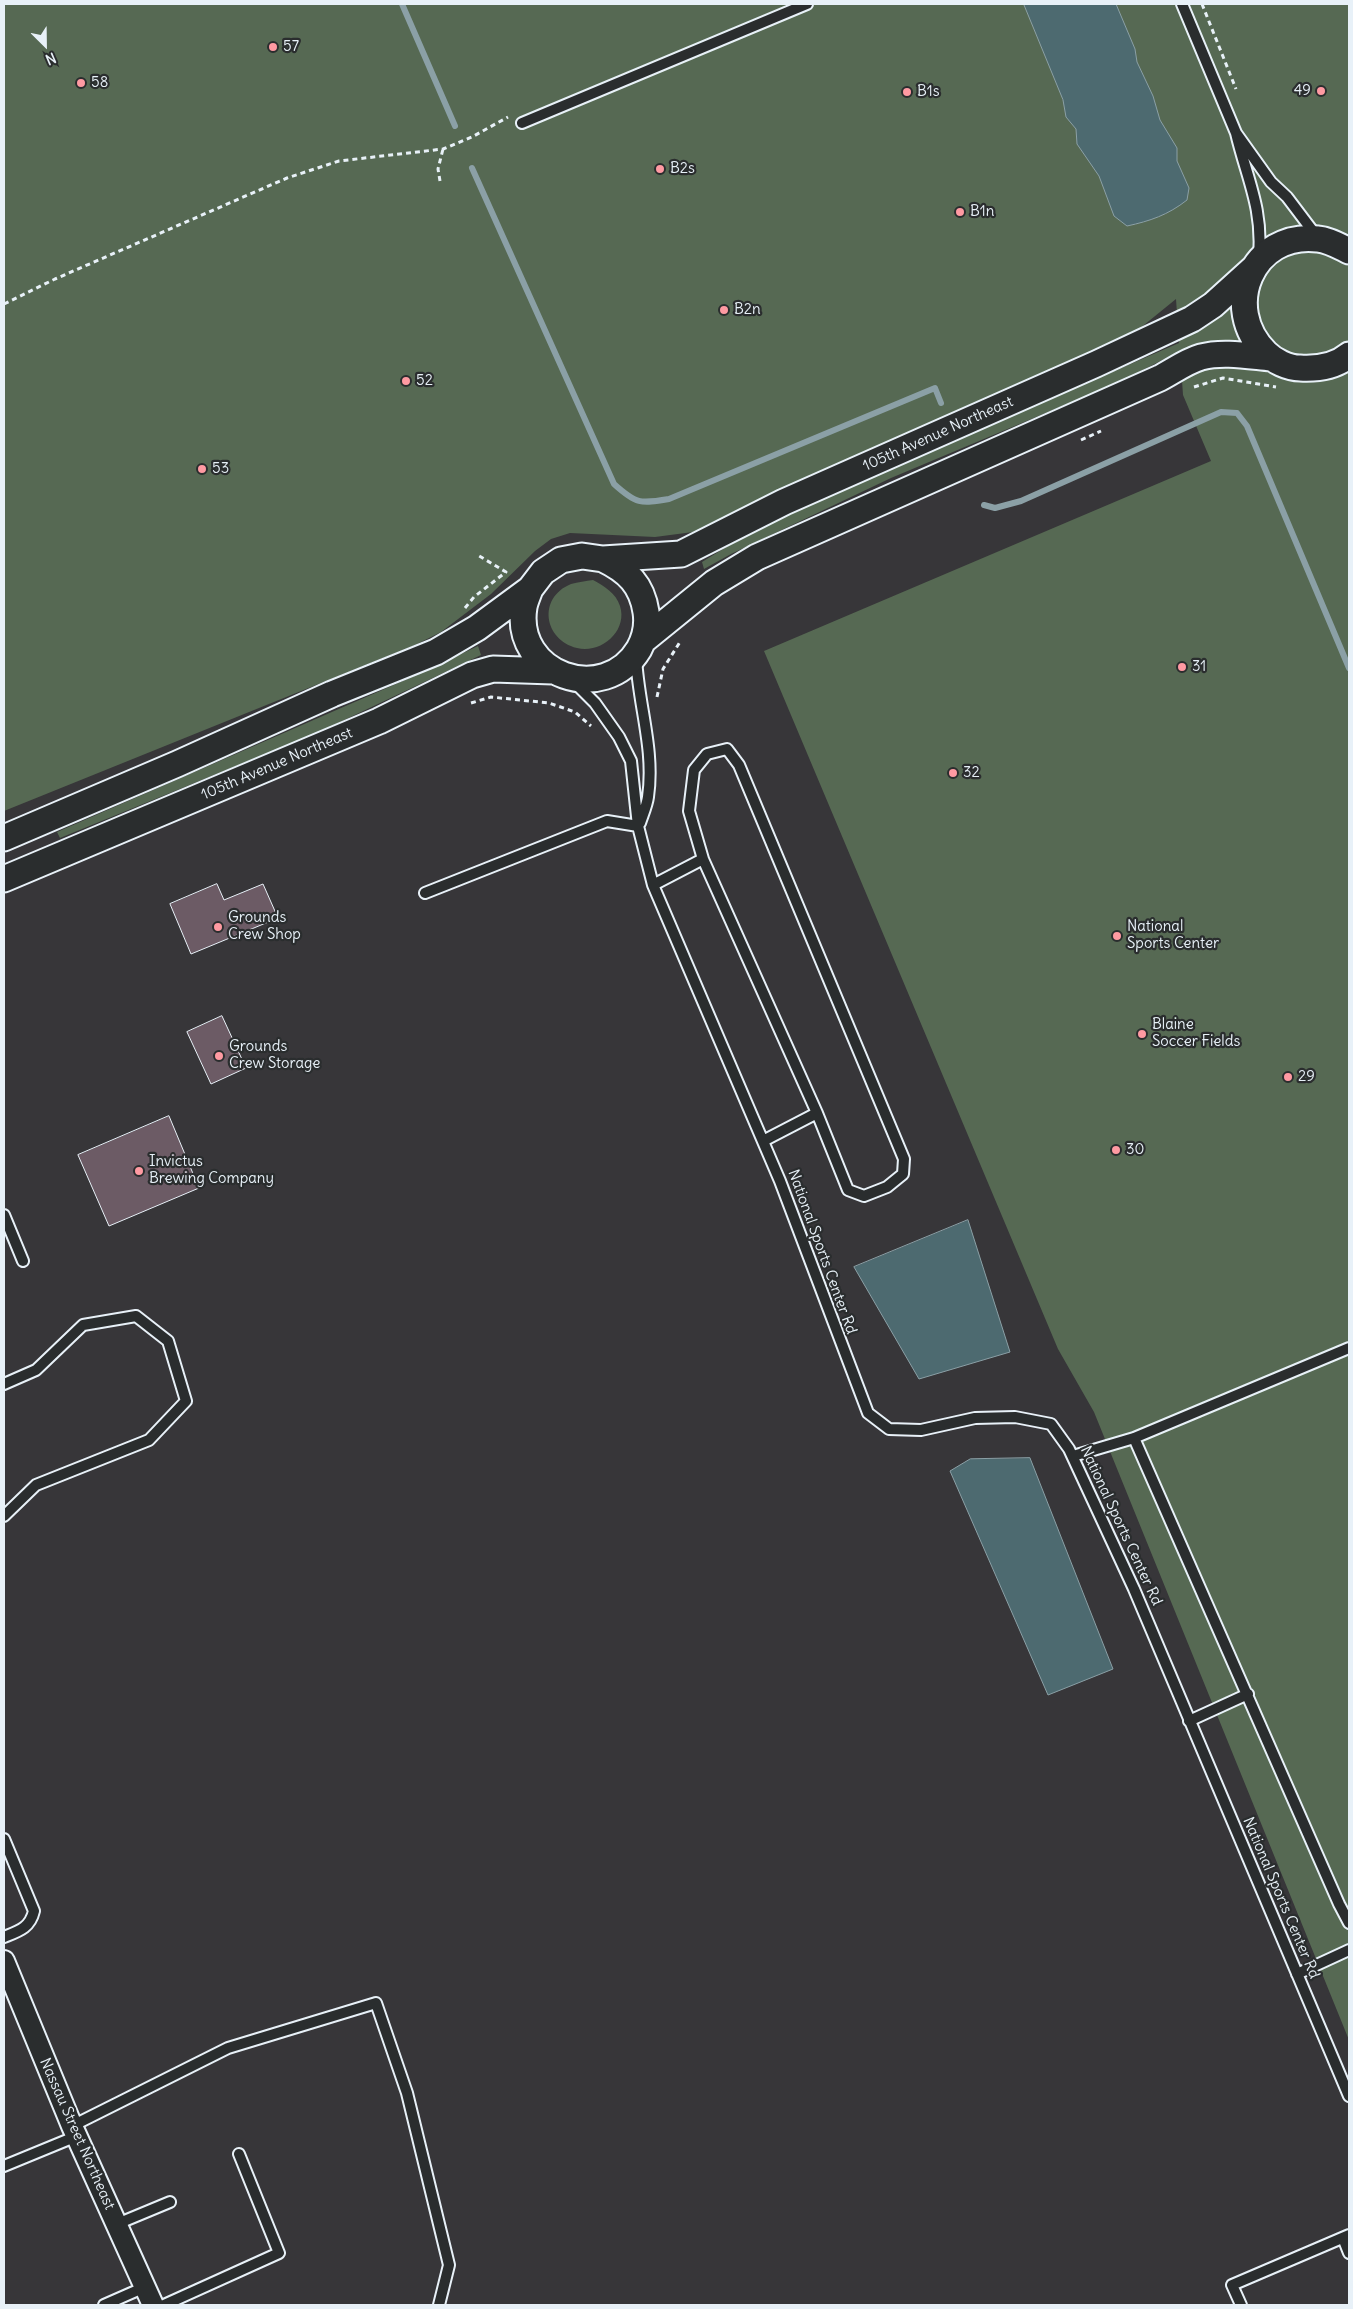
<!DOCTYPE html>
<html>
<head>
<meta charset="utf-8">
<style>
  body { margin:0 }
  #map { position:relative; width:1353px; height:2309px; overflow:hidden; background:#373639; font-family:Delius,sans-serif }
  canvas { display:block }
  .frame { position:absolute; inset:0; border:5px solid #e8f1f8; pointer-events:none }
  .north { position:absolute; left:20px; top:20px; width:50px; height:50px; -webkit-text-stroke:4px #2a2d2e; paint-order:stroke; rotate:157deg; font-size:14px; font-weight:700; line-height:20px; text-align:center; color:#e8f1f8 }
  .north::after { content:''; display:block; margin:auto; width:18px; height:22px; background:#e8f1f8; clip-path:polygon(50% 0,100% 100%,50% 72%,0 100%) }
</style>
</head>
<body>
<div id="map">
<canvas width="1353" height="2309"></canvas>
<div class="frame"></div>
<div class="north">N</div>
</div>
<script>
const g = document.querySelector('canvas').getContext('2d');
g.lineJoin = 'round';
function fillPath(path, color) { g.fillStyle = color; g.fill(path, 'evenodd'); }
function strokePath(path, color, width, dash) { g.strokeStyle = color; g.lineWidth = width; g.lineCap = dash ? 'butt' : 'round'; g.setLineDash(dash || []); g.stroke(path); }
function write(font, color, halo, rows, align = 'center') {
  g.font = font + ' Delius,sans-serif'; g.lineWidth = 4.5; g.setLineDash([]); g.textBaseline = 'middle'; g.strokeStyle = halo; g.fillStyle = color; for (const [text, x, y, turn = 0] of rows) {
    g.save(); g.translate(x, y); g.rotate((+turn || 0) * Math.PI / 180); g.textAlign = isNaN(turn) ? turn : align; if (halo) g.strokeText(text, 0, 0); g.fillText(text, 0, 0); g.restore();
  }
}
fillPath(new Path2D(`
  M4,4H1349V2040L1094,1412L1058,1349L764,651L1211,461L1183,395L1180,351L1117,383L891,478L731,554L704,569L702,562L736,541L833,493L1179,343L1176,299L1096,364L784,502L693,532L655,537L570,533L551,539L535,551L491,594L441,632L415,645L4,811Z
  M593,580C604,586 616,593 620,606C628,631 601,654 577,648C544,640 537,598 571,584C578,582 586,581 593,580Z
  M478,646L481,655L319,732L60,838L57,832L412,677Z`), '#566953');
const water = new Path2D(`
  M1024,4H1116L1135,49L1137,62L1153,96L1160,120L1177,148V161L1189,188L1187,200C1168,215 1150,221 1127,226L1114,216L1099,176L1077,144L1076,129L1066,117L1063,100Z
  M968,1220L1010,1352L919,1379L854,1267Z
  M1030,1458L1113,1669L1048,1695L950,1471L970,1459Z`);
fillPath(water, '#4d6a70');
strokePath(water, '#8ba0a6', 1);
strokePath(new Path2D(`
  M402,4L455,126
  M472,168L614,484C636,504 640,504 669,499L935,388L941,403
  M984,505L995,508L1021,501L1221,412L1237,413L1247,426L1349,668`), '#8ba0a6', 6);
const building = new Path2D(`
  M217,884L224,900L263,884L278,918L191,954L170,904Z
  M222,1016L246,1068L211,1084L187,1032Z
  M169,1116L199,1188L109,1226L78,1155Z`);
fillPath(building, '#6c5b65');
strokePath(building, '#e8f1f8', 1);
const service = new Path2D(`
  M1182,4L1236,133
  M522,123L807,4
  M1259,256C1263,208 1247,179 1236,133L1271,182L1287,197L1318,238
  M636,657C638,704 655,749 648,797C647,805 643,814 640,823
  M574,682L595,703L619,737L631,761L638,826L653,885L780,1181L868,1413L889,1429L921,1430L975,1418L1015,1417L1051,1424L1069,1449L1134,1589L1349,2096
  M653,885L703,859L689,811L694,770L707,754L727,749L739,765L904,1159L903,1174L887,1187L864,1196L848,1190L817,1113L703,859
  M425,893L607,821L638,826
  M763,1141L817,1113
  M4,1215L23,1261
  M4,1384L36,1370L83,1325L136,1316L168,1341L186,1401L149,1440L36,1485L4,1516
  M1134,1438L1339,1904L1349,1923
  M1073,1456L1134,1438L1349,1348
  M1189,1721L1248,1694
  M4,1839L34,1911C30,1928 19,1931 4,1937
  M1297,1974L1349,1950
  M72,2126L228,2048L376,2003L407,2093L449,2265L439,2305
  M4,2166L77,2136
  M117,2224L170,2202
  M1343,2238L1349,2253
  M104,2305L145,2287
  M164,2305L279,2253L239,2154
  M1241,2305L1232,2285L1349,2235`);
const minor = new Path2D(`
  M4,1961L72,2126L153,2305`);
const tertiary = new Path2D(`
  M1349,251C1339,246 1329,240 1318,239C1252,231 1220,308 1266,353C1274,361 1288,368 1300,368C1318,369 1335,367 1349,355
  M530,589C528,595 525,601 524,607C513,675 604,707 639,649C645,638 648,625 646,612C642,585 628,571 603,559
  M645,639L714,583L757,557L1160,378C1173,371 1187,361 1201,357C1223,351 1249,356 1271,358
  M4,838L177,764L332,694L436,652L477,628L530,589L543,572L561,560L582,556L603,559L681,554L784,502L1096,364L1192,319L1213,305L1255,267
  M4,879L379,721L472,675L493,669L553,671`);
strokePath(service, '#e8f1f8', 14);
strokePath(minor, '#e8f1f8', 24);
strokePath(tertiary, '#e8f1f8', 29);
strokePath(new Path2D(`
  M1202,4L1236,89
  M440,181L438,169L443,149
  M4,304L55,279L287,178L339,161L443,149L472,137L508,117
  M1194,387L1223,378L1276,387
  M1081,440L1101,431
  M465,608L474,597L506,572L476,554
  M657,697L663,669L680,642
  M471,703L491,697L549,703L575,712L591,726`), '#e8f1f8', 3, [5, 4]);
strokePath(service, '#2a2d2e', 10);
strokePath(minor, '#2a2d2e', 20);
strokePath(tertiary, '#2a2d2e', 25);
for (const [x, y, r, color] of [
  [273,47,5,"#ff9aa2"],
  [81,83,5,"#ff9aa2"],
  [1321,91,5,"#ff9aa2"],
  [907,92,5,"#ff9aa2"],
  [660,169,5,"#ff9aa2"],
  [960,212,5,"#ff9aa2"],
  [724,310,5,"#ff9aa2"],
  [406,381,5,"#ff9aa2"],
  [202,469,5,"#ff9aa2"],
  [1182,667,5,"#ff9aa2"],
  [953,773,5,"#ff9aa2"],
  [218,927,5,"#ff9aa2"],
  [1117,936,5,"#ff9aa2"],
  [1142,1034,5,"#ff9aa2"],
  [219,1056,5,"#ff9aa2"],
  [1288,1077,5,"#ff9aa2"],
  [1116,1150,5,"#ff9aa2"],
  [139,1171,5,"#ff9aa2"]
]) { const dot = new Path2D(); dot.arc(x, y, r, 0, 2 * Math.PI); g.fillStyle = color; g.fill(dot); strokePath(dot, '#2a2d2e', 2); }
write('15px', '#e8f1f8', '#2a2d2e', [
  ["57",283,47],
  ["58",91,83],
  ["49",1311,91,"right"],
  ["B1s",917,92],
  ["B2s",670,169],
  ["B1n",970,212],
  ["B2n",734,310],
  ["52",416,381],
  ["53",212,469],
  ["31",1192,667],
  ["32",963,773],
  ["Grounds",228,918],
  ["Crew Shop",228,935],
  ["National",1127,927],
  ["Sports Center",1127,944],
  ["Blaine",1152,1025],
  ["Soccer Fields",1152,1042],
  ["Grounds",229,1047],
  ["Crew Storage",229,1064],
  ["29",1298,1077],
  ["30",1126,1150],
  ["Invictus",149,1162],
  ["Brewing Company",149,1179]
], 'left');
write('15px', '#e8f1f8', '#2a2d2e', [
  ["105th Avenue Northeast",938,434,-24],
  ["105th Avenue Northeast",277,764,-23],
  ["National Sports Center Rd",822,1252,70],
  ["National Sports Center Rd",1121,1526,65],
  ["National Sports Center Rd",1281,1898,67],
  ["Nassau Street Northeast",77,2134,66]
]);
</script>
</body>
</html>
